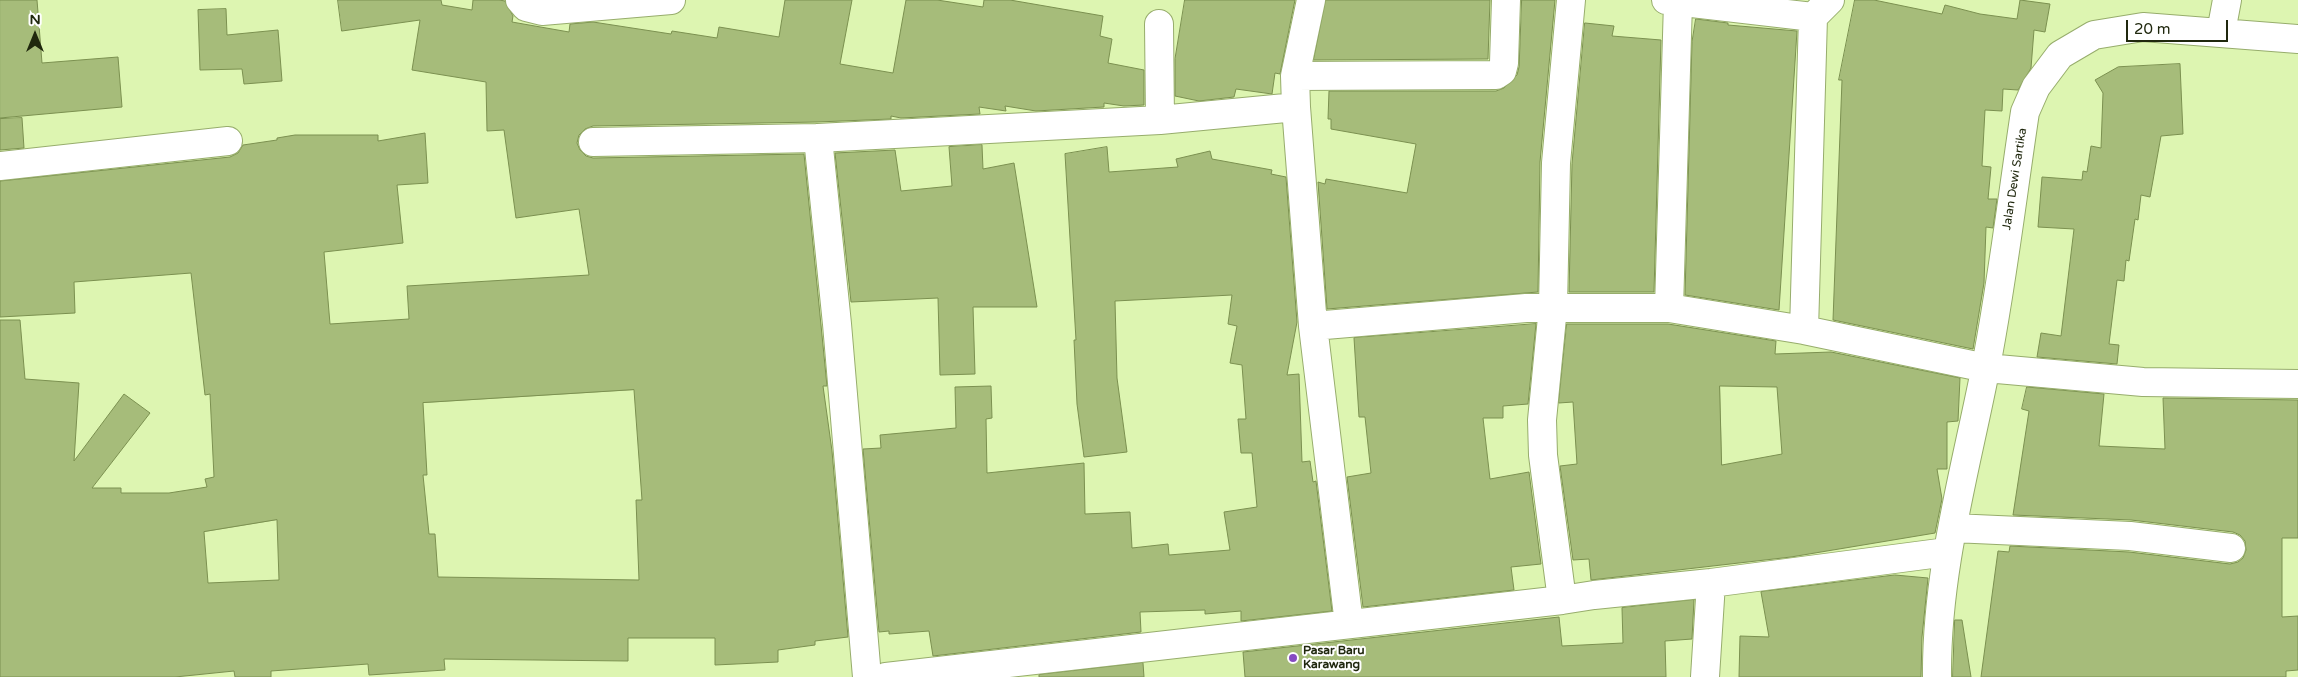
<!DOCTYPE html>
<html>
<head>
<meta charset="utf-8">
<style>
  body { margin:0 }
  #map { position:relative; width:2298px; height:677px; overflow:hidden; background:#ddf5b1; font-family:"Varela Round",sans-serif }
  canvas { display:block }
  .north { position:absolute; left:10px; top:10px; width:50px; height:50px; -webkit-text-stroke:4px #fff; paint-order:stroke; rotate:0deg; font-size:14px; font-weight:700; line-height:20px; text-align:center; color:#20280e }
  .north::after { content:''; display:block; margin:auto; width:18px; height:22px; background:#20280e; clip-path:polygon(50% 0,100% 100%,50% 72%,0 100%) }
  .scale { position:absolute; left:2126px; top:20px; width:102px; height:22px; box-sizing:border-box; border:2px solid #20280e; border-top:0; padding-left:6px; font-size:15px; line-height:18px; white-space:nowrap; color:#20280e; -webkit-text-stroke:4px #fff; paint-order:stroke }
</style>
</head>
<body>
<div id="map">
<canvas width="2298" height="677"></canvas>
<div class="north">N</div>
<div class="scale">20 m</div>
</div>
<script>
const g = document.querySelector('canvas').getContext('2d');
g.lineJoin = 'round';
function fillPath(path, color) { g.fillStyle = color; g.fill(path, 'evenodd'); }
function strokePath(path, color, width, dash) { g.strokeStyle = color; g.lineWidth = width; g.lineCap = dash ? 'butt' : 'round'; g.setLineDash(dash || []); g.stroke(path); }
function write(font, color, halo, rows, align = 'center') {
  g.font = font + ' "Varela Round",sans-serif'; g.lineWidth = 4; g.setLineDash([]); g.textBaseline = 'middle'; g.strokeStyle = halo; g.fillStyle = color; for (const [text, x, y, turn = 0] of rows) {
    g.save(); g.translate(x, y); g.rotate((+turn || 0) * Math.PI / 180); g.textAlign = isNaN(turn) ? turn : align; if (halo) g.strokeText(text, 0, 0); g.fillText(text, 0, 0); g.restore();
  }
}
const building = new Path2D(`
  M0,0H37L42,63L118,57L122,107L0,118Z
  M338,0H441L442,5L472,10L473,0H499L505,1L513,16L512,22L569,32L570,24L593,22L671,34L672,31L717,38L719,27L779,37L785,0H852L840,64L893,73L906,0H937L983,7L984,0H1010L1103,16L1100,36L1112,39L1108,63L1144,70V105L1124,106L1104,103V107L1036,111L1005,106L1006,111L979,107L980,114L901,118L891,116V119L817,122L593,126L585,129L579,135L577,143L580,150L586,156L593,158L804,154L821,325L827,386H823L832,451L848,637L815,641V645L778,650V662L715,665V638H628V661L444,659L445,670L369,675L368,664L271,671V677H235L234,671L175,677H0V320H20L25,379L79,383L74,461L124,394L150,413L92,488H121V493H169L207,487L205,479L214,477L210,394L205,395L191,273L74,282L75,313L0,317V181L230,157L238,153L243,145L277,140V138L295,135H378V141L425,133L428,183L397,185L403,243L324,252L330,324L409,319L407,286L589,275L579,209L516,218L504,130L487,131L486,82L412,70L420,20L342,31ZM634,390L642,500H636L639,580L438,577L435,534H429L423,475H427L423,403ZM277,520L279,580L208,583L204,532Z
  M1185,0H1295L1280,74L1275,73L1272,94L1236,89L1234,97L1199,101L1175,96V59Z
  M1326,0H1490L1488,59L1314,60Z
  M1522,0H1555L1540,162L1538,292L1327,309L1318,182L1325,184L1326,179L1407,193L1416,144L1331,129V119H1328L1329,91H1496L1504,88L1517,75L1519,67Z
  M1855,0H1874L1942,14L1945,5L1980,14L2017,19L2020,0L2050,4L2045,32L2034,30L2031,68L2018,90L2003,89L2002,111L1985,110L1982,166L1991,167L1988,199H1997L1993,228L1986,227L1984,283L1973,349L1833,320L1842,80H1839Z
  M226,9L227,35L278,30L282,81L244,84L242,69L200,70L198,10Z
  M1696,19L1728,23V25L1797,31L1779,310L1685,295L1692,42Z
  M1585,23L1614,26L1612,36L1661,40L1654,292H1569L1572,164Z
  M2180,64L2183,134L2161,136L2150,197L2141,195L2138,220L2135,219L2129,261L2126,260L2124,281L2117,280L2109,344L2119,345L2117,364L2037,357L2041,333L2061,336L2074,229L2038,227L2042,177L2082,180L2083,171L2087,172L2091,146L2101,148L2103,93L2095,80L2118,67Z
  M22,118L24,148L0,150V119Z
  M982,145L983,169L1014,163L1037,307H973L975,374L940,375L938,298L851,302L835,153L895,150L901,191L952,186L949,147Z
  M1107,147L1109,172L1178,167L1176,159L1210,151L1212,159L1272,170L1271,174L1286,177L1297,322L1287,375L1299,374L1302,462L1310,461L1313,482L1316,481L1332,611L1241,621V611L1205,614V610L1140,612L1141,632L933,656L929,631L889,634V631L879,632L863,449L881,448L880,435L956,428L955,387L991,386L992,418L986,419L987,473L1084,463L1085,514L1130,512L1132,548L1168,544L1169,555L1230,550L1224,512L1257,507L1252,453H1241L1238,419H1246L1242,365L1230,363L1237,326L1228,324L1232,295L1115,301L1117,378L1127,452L1084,457L1077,404L1074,340H1076L1065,154Z
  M1536,324L1528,404L1503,406V418H1483L1490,479L1529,472L1541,564L1511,567L1514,590L1363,607L1347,477L1371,473L1365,417H1359L1354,338Z
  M1567,324H1668L1776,341L1775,354L1831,352L1960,378L1958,421L1947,422V469H1937L1942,499L1935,533L1791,557L1591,580L1589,559L1573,560L1560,466L1577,464L1573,402L1559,403ZM1720,386L1777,387L1782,454L1722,465Z
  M2027,387L2104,394L2099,446L2165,449L2163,398L2298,400V538H2282V617L2298,616V670L2286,671V677H1981L1998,551L2009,552L2010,546L2129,552L2230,564L2238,562L2243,558L2246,550L2245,541L2240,535L2233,532L2131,520L2013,515L2029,411L2022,409Z
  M1895,575L1928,578L1922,637L1921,677H1739L1740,636L1769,637L1761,592Z
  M1694,600L1692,639L1665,641L1666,677H1245L1243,652L1559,617L1562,646L1623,643L1622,608Z
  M1955,620H1962L1971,677H1953Z
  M1143,663L1144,677H1039V675Z`);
fillPath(building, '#a6bc7a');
strokePath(building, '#7b9050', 1);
const minor = new Path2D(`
  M520,0L526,7L542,11L671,0
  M1311,0L1295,76L1296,107L1313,326L1349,624
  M1666,0L1813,17
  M1159,24L1160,120
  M2221,32L2227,0
  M1295,76L1496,75L1502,71L1504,63L1506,0
  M818,138L837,324L867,677
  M593,142L818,138L1160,120L1296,107
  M0,166L228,141
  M1669,308L1678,2
  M1313,326L1526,308H1669L1804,330L1986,368L2143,382L2298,384
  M1804,330L1813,17L1830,0
  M1953,528L2130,536L2231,548
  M1562,600L1543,455L1542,420L1553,307L1556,163L1571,0
  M886,677L1562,600L1594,595L1711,583L1947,552
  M1705,677L1711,583
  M1937,677C1936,573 1965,472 1985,371C2002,285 2012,198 2025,112L2036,87L2060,55L2094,35L2143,27L2298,39`);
strokePath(minor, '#97ad6c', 30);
strokePath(minor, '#fff', 28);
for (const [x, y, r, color] of [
  [1293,658,5,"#864bc2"]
]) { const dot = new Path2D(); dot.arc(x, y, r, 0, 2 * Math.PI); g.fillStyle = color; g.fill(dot); strokePath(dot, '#fff', 2); }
write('12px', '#20280e', '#fff', [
  ["Jalan Dewi Sartika",2015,179,-81]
]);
write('bold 12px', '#20280e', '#fff', [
  ["Pasar Baru",1303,651],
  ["Karawang",1303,665]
], 'left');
</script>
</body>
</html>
